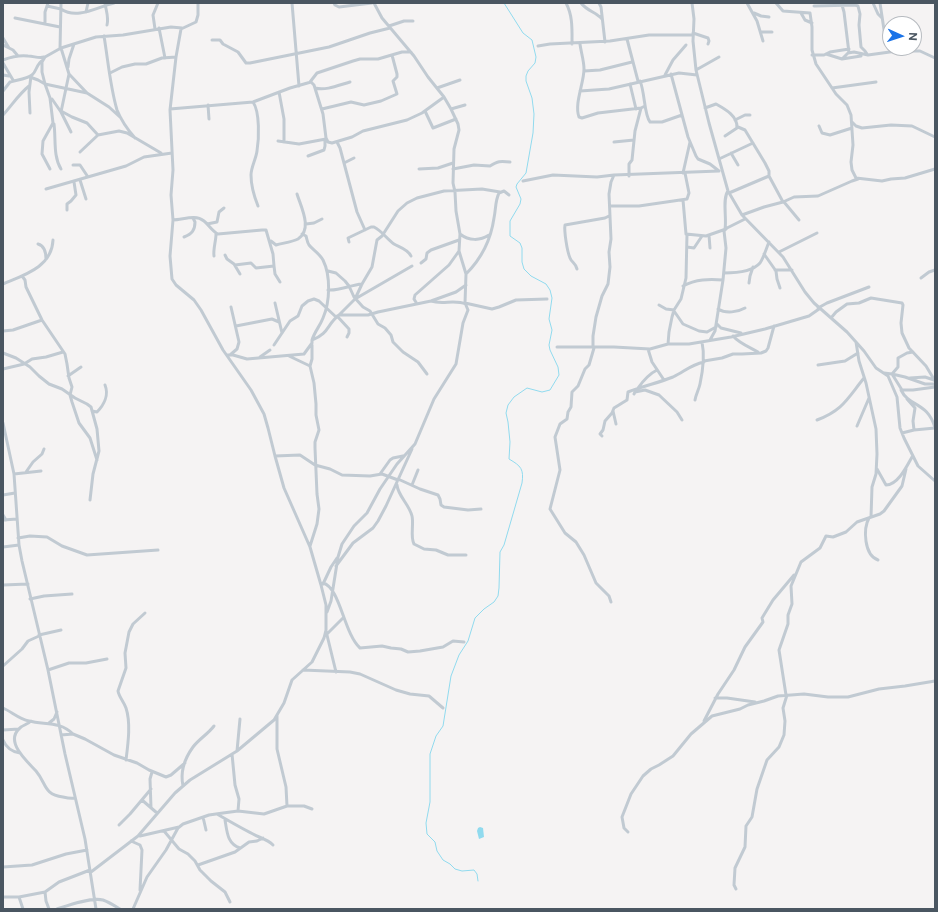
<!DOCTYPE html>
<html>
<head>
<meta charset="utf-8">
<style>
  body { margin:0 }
  #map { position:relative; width:938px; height:912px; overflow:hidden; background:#f5f3f3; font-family:"Public Sans",sans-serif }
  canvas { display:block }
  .frame { position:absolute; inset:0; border:4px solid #4a5661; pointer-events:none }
  .north { position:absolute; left:882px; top:16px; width:40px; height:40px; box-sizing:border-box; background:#fff; border:1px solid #b7bbc0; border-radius:50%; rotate:93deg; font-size:11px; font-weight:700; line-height:16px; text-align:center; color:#4a5661 }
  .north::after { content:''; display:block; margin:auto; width:14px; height:18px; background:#1a73e8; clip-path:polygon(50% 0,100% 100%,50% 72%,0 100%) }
</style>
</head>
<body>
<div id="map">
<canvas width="938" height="912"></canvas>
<div class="frame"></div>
<div class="north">N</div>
</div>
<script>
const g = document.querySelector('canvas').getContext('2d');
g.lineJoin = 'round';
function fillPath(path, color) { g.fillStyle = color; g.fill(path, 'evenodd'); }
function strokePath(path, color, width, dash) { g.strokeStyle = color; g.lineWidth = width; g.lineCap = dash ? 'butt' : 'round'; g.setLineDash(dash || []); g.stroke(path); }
fillPath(new Path2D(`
  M480,827L483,828L484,837L479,839L477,831L478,828Z`), '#90daee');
strokePath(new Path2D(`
  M478,881L477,874L474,870L462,871L455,869L450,864L443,860L437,851L435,842L427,834L426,823L430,802V754L436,736L443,726L451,676L459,655L468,641L475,618L484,609L494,602L498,596L499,588L500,552L504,545L522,483C524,469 521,466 509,459L510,442L508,422L506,413L508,405L514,397L527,388L542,392L550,390L559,375L558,367L550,350L549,345L552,330L549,319L552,298L550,290L546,284L531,276L524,269L522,262V248L520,243L510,236V221L520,204L521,199L516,187L517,184L526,173L533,133L534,114L532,98L526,81V76L528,71L535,63L536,57L532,40L523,33L504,3`), '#90daee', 1);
strokePath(new Path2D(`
  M105,3C106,11 109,17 107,25
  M292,3L299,86
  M334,3L335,5L339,7L372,3
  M566,3C573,16 572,30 572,44
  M581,3C587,11 596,12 602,19
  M599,3L601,7L605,42
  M692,3L694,19L693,41L696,70L709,123L728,191L742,215L783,257L805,292L814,303L847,332L864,351L876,368L888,376L897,397L900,428L904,438L918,466L935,481
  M747,3L757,21L763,41
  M776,3L783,11L810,13L812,27V50L816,64L836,94L847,105L851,115L853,145L851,162L852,170L856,178L882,181L891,179L905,178L935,169
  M873,3L878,14L882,18
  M880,3L886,43L890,48
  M842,5L844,12L849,53
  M47,6L61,9
  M814,6L855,5L858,6L860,14L859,25L861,47L865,51L867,54
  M61,9C77,20 97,7 114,3
  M86,12L88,3
  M754,13L761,16L769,17
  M801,13L805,20L812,23
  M15,18L60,27
  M45,24V12L48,3
  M389,26L404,21H413
  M159,28L165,58
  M155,29L153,15L158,3
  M761,32H772
  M693,33L708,38L709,41L708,44
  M104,36C108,60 110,86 117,110C121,120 128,130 135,138
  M3,38L9,48
  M627,39L638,81
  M212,40H220L223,44L238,52L246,63H250L329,47L370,33L390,28
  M580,44C581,52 584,61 584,69C584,83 574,104 579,117L582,118L598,113L641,108L645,106
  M3,45L13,50L18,56
  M538,46L550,44L610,41L649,35H693
  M61,48L69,74L61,112
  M891,48L897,51H920L935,58
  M60,49L61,3
  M826,54L842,59L861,56
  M812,55H824L830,52L849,49
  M842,59L848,53L854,52L868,55L897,51
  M3,60C11,57 20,55 28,56C34,56 39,59 44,57
  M3,63L13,80
  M68,67L69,59L74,44
  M696,70L719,57
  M584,71L600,70L632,62
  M110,73L122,67L135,64H146L162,58L176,57
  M69,74L87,93
  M671,74L688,137L696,156L698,159L710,164L719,171
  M3,75L9,76
  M665,75L673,60L686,45
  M30,77L38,80L45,84L87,93L109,107L121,118
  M640,81C645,92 644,115 650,122H662L682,115
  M310,82L317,73L353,61L360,59H378L402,52H411
  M630,84L636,109
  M315,88C326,91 339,85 350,82
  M437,88L460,80
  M832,88L876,82
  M3,91L10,82C16,80 27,79 32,75C37,71 36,64 43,60
  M580,91L609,89L679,73L697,75
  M279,92L284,119V142
  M52,99L61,112L71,132
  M253,102C260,112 259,139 257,151C256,159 251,167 251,175C251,186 254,196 258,206
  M208,105L209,119
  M705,108L716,104C725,109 738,116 737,128L725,136
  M170,109L253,102L290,88L311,82L314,85L323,114L326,138L328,142L332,143L352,137L363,131L407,120L422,113L444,97
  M322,109L351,102L364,105L381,101L397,94L393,81L397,77V74L392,55
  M451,109L465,105
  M61,111L72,117L87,123L98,135
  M425,111L433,128L456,119
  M30,113L29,92L31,76
  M3,115C12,105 19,94 29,86
  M735,120L745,115H750
  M852,122L856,126L862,128L891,125L912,126L935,137
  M54,124C56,139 53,156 61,169
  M819,126L822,133L830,135L852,128
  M738,127L745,130L765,163L769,171V176L783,202
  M278,141L299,144L326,139
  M337,142L340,148L357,212L365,230
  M614,142L634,140
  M80,152L98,135L119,131L127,133L161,153
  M731,153L738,165
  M308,156L324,150L325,146V139
  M719,159L753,143
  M344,163L354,158
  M73,165H80L88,177
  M50,169L42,154L43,141L53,123L50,98L45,84L42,72V62L45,57L61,48L96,37L123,35L171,27L182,28
  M419,169L438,168L453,163
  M453,169L474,165L490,166C498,161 500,161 510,162
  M683,173L690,142
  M629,176V164L632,160L635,131L641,108
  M80,180L86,199
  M523,181L553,175L597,177L614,175L719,171
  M46,189L126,166L144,157L172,153
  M729,193L769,176
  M683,200L686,234L706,236L726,229
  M784,202L799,220
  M610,206H639L687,199L689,193L685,173
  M67,210V204L71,201L76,195L74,182
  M742,215L764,207L783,202L794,197L818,196L852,181L858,179
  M173,220C183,220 195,214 204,221C209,225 212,231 218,234L262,230H266L273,254L274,266L256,268L251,263L235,265
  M207,224L217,222L219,212L224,208
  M306,224L314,223L322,219
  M725,229C727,218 722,199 728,191
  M302,234L306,236C307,239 307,242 309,245C313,250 319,253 323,260C331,276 330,302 323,318C320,326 315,331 312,340
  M460,234C469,241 480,241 489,235
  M709,235L710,248
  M184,237C192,234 195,230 195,222L193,218
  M271,241L276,245C283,243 292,242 298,239C313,229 301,207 297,194
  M349,242L348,238L371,227H374C382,231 387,239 394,244C399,247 408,249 411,256
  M38,244C45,246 46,253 46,259
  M687,247L694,248L702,236
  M779,252L817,233
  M764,254L776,271L777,279L780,288
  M225,255L227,259L234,264L240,274
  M214,256C213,249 216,241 216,234
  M421,263L426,259L427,253L431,250L459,240
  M274,266L275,274L280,282
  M577,269C575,262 572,263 570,258C567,251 564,231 565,225L605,218L609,216
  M775,270H792
  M328,271L336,273L345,281L349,286L354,297L363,307L370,311L378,324L385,328L391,335L393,342L403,352L418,362L427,374
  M724,273C735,273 752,272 760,263C764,257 766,249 769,242
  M466,274C482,258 491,239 494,218C496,209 495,201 499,193L504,191L509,195
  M22,276L25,280L26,287L42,320L65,354L67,364L69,378L72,387L70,395L72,402L79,423L90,438L97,460
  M921,278L929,272L935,270
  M749,283L750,276L753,267
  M3,284C24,275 52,267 53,240
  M683,286C696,279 709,279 723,280
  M328,290C340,291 350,285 362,284
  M355,299L412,266
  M431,301C443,305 454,299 466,304
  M275,303L282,333
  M465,303L492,309L499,307L516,300L547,299
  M417,304L414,299L415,295L449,265L459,251
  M659,305L666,309L674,310
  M818,308L827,303L869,287
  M718,309C726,314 738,312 745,308
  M674,311L683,324L699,331L707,332L716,327
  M339,315L355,299L362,284L372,267L377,240L382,236L398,211L407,203L417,198L444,191L482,189L500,192
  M337,316L349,329V333L347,337
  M831,318L836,312L847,304L859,303L871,298L902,303L903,305L901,323L902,333L909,348L926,366L935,381
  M717,324L721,328L741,333
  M236,326L272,319L279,322
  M3,331L13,330L42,320
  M733,336C739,343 749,347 758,352
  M710,340L715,331L723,280L726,248L724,231L727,228L745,219
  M856,342L859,361L866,383L876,429L877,454L876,474L872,487L871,517
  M668,344L669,332L672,317L674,310L681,299L686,278L687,234
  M274,345L290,321L298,316L302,306L308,301L314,299L319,301L336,317
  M557,347H614L650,349L668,344H689L731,337L765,329L809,316L819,309
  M593,347V336L596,317L602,296L608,284L610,267L609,252L611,239L609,194L611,182L614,175
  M594,348L589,365L585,369L578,386L572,392L571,407L568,412L567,419L560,424L555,437L560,470L550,509L565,533L576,542L584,555L596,583L609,596L611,602
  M648,349L652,362L664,380
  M3,353L16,358L30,367L39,376L49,384L62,389L75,398L87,404L91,407L97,429L99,451L93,474L90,500
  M227,355H233L247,359L304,354L312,343V340C329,334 327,324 339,315H368L378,312L431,301L456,292L466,285
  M230,355L237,349L239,342L231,307
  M289,356L310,366
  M260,357L270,350
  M704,361L722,358L733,354H742L761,353L766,351L768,348L774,326
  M818,365L845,361L858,353
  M3,369L24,364L32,359L46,357L63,352
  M884,373L892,374L902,390H913L935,387
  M892,374L905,377L925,384H935
  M892,374L898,367V358L907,353L913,352
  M68,376L81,367
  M910,378L925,377L934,380
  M638,388C643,381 649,374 657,370
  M901,390C909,407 928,402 935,428
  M634,394L635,392L645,390L659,395L677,412L682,420
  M907,399L915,408L913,421L914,430
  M695,400C696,394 699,389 700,384C703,370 705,356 702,342
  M92,411L97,412C104,405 109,395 105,385
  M613,411L616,424
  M817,420C843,410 847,399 864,378
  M3,423L14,474L19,545L22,561L48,670L65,754L85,839L96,909
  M857,426L869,398
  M902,433L914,430L935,428
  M602,436L600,434L603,430L605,421L612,413L614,408L627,400L628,392C643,386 658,383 673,377C684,372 690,365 704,362
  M275,456L300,455L315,465L330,469L342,475L370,476L382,474L398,480
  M877,469L886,485C898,485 907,466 912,457
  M26,472L33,462L42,454L44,449
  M14,474L41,471
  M380,474L390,460L393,458L403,456
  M398,479L420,489L438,495L440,499L441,505L444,507L468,510L481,509
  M397,485C398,496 409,504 412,516C414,525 410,536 414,544L424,549L436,550L448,555H466
  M412,485L418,470
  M3,495L15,493
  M3,515L6,520
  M869,518C863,529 864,555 878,560
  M3,520L17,519
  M18,538L30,536L47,537L62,546L87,555L158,550
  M310,546L317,524L319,509L317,494L315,448V442L319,430L316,415V404L314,383L310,366L312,359V345
  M3,547L19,545
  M336,566L353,543L373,528L378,521L386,506L412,449
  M323,583C340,587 344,634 360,648L382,646L391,648L401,649L408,652L420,651L443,647L453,641L464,642
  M323,584L331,567L337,558
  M3,585L28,584
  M30,599L44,596L72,594
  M327,612L331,601L338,557L342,544L354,526L367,513L380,489L397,464L415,444L434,399L456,364L463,323L468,310L465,303L466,274L459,251L460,234L456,211L455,192L453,183L454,149L459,130L458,124L451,109L444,97L428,77L414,56L382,18L374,3
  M326,631L336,672
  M327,634L343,618
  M39,635L61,630
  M3,666L22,649L28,641L39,636
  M48,670L69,663H86L107,659
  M303,670L350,672L360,674L396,690L410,694L429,696L443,708
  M786,695L779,650L788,624V615L792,604L791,586L801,562L820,548L826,536L833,537L846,532L857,522L880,514L884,511L902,486L906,469
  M715,698H727L755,702
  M3,708C12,712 19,719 29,721C45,725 60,721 73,734
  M277,715V749L286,787L287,806
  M31,721C28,724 24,725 21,727C3,741 27,761 36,771C47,784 43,794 63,797C67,798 71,799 75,798
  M704,721L718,694L734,670L745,647L763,622L762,618L773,600L794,575
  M49,723L54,719L57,712
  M3,730L19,729
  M61,735L73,734L85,739L114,755L137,763L149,770L166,777L171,775L185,763
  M3,740C6,747 12,752 20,753
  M237,751L240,719
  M232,754L235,785L239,799L238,811
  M126,760C128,744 131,723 126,708C124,702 119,697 118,691L126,668L125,653L129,632L133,624L145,613
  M183,786C180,772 185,758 193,747C199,739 208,734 214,726
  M142,800L157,813
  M151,808L150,779L152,772
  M217,814C229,821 241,828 253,834C260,838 267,839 273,845
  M203,817L206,830
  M225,820C227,831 227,844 240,848
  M119,825L130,814L151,789
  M164,831L179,849L188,854L195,861L200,870L211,881L225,892L230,902
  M628,832L624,828L622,817L631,794L643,776L651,769L659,765L673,756L691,734L712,716L740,709L748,705L764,701L778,696L804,694L828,697H848L879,689L905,686L935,681
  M140,836L179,827
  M131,841L140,845L142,850L140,890
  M198,865L235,852L249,842L257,841L263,838
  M3,867L32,865L66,854L87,850
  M91,872L138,836L175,793L190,780L237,751L274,720L284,703L292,680L312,662L324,638L326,630V605L321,585L310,547L284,488L275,456L268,428L264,414L251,390L223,350L201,310L194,300L176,285L172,279L170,256L173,220L171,195L173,170L170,110L176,57L181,29L196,22L198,15V3
  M736,889L734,885L735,868L745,847L746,826L752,817L757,789L767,760L779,747L784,735L785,721L783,708L787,695
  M45,892L46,901L49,909
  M3,897H19L45,892L59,882L90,870
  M19,897L23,909
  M57,909C69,905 91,897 103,900C109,902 115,906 120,909
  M133,909L147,877L166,850L178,828L183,824L209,815L223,813L238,811L264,814L287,806H304L312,809`), '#c1cad2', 3);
</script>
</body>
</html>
